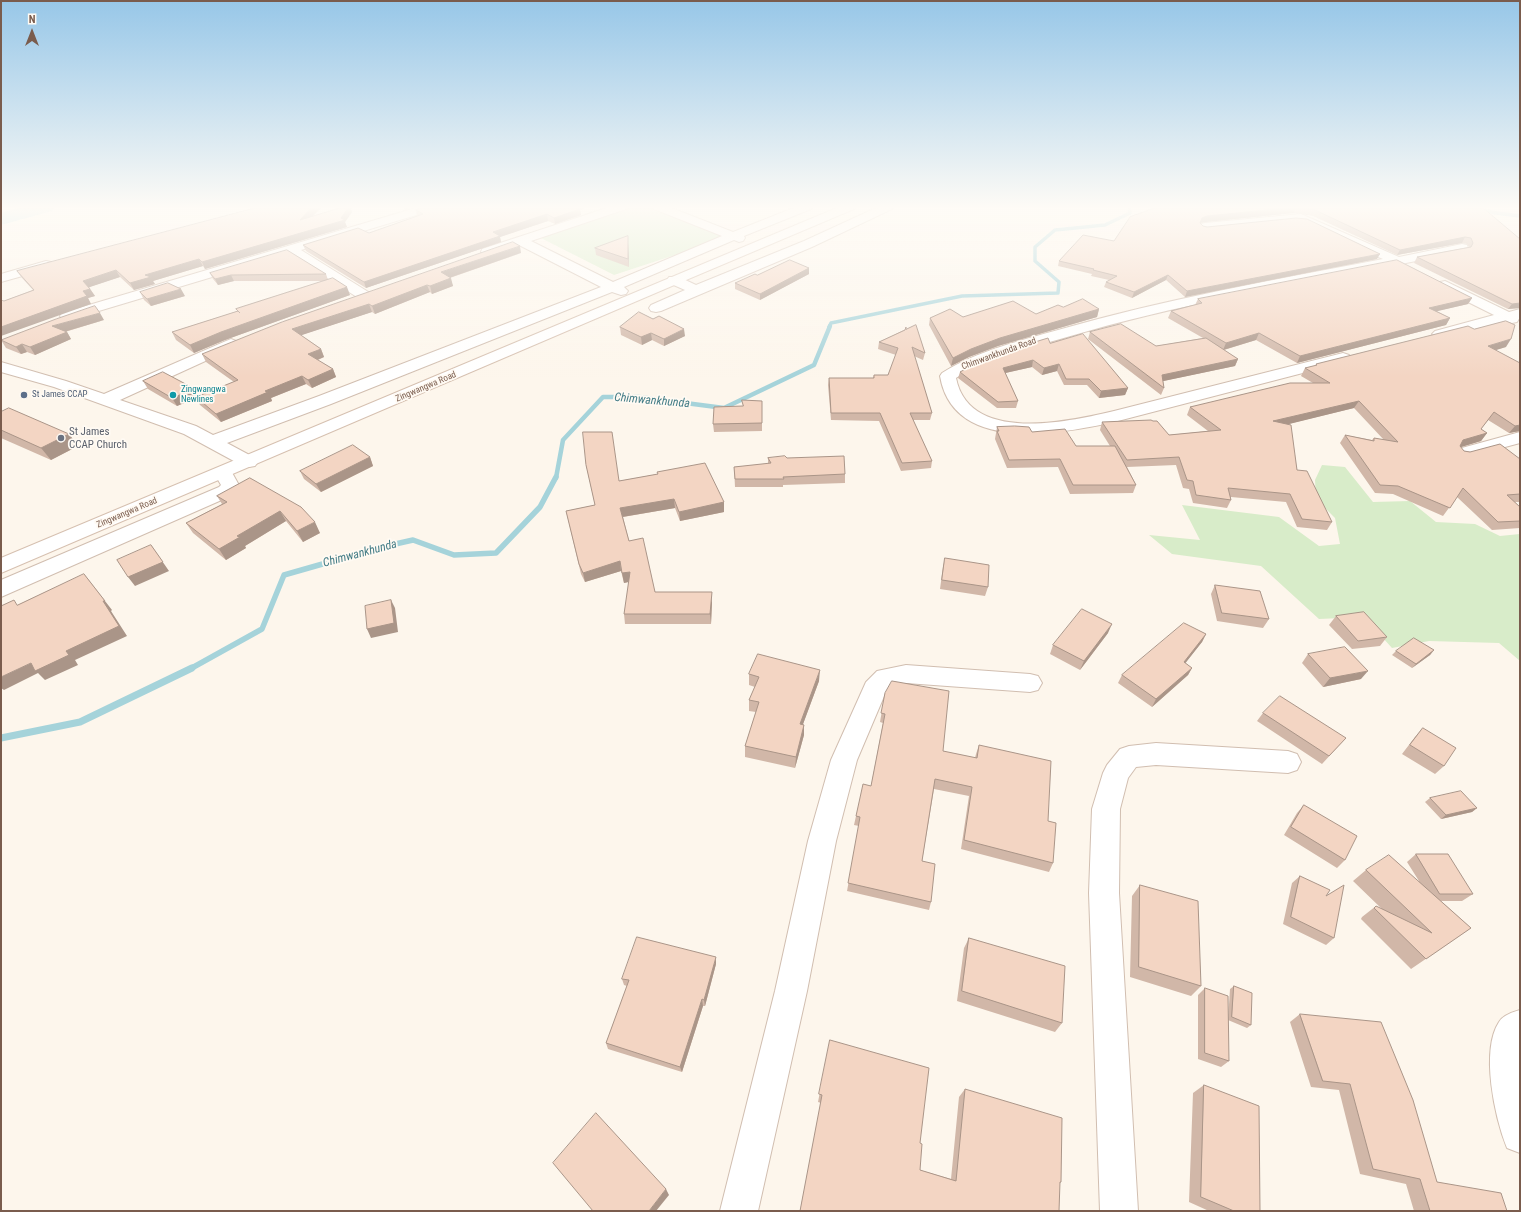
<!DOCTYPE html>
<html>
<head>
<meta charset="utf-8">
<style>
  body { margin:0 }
  #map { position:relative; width:1521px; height:1212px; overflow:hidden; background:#fdf6ec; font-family:"Roboto Condensed",sans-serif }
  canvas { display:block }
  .frame { position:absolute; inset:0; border:2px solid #7a5c4d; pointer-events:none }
  .north { position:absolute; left:12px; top:12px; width:40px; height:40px; -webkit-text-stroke:3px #fffaf3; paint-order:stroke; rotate:0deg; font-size:11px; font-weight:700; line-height:16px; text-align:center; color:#7a5c4d }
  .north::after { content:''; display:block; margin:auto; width:14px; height:18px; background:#7a5c4d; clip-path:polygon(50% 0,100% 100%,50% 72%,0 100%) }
</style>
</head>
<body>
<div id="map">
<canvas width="1521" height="1212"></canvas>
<div class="frame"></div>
<div class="north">N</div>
</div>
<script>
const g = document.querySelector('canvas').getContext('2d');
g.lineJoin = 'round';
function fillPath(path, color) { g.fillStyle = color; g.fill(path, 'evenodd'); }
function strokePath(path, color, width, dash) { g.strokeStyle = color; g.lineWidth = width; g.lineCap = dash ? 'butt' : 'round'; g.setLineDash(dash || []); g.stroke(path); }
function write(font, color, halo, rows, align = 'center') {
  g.font = font + ' "Roboto Condensed",sans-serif'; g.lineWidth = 3.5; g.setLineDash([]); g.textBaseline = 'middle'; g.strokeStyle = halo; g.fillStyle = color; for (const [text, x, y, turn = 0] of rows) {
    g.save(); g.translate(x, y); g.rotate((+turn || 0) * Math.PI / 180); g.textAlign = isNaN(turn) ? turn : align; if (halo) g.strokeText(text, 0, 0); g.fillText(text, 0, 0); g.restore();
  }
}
fillPath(new Path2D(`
  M605,207H666L733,236L614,275L531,233Z
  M1322,465L1345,467L1373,502L1410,501L1436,522L1475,524L1500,536L1520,534V661L1499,643L1429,641L1392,648L1364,617L1319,619L1261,566L1172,554L1149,535L1200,540L1182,505L1279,517L1319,546L1340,544L1335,518L1316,499L1315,480Z`), '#d8ecc9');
strokePath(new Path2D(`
  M1470,207L1496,213L1520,216
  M829,327L831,323L962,296L1058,293L1059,282L1035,261V247L1055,230L1105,225L1130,213L1129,207`), '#a5d3da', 3.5);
strokePath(new Path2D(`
  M556,478L563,440L603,397H639L724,408L814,365L830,326`), '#a5d3da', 4.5);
strokePath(new Path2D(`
  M190,669L262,629L284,575L382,547L413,540L454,555L496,553L540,507L556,477`), '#a5d3da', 5.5);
strokePath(new Path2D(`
  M1,738L80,722L192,668`), '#a5d3da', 7);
fillPath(new Path2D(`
  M21,207H55L52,211L1,225V213Z`), '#bfe3e8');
const street = new Path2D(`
  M419,207H438L436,209L301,250L370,293L372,296L370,299L365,300L360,299L289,254L72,319L67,320L62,319L60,316L62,313Z
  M610,207H628L626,209L531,241L613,282L722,236L654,209L652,207H669L733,232L796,207H813L811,209L744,236L745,238L743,241L739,242L734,240L624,287L628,291L626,294L621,295L612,292L331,404L227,443L255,458L258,462L255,466L249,467L243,466L184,434L54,387L1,372V362L66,381L104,394L226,341L231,339L236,341L239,344L236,347L120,400L196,426L213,435L319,396L601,287L519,245L487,256L482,255L481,252L482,249Z
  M878,207H894L892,209L812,247L661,311L656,312L651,311L649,308L651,305L685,290L669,283L667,280L669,277H679L696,285L804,241Z
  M1301,214L1399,257L1462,244L1467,245L1468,248L1467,251L1406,263L1400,266L1396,265C1286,286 1175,305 1067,337C1030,348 990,356 956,378C969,444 1068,422 1114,411L1343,353L1349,355L1351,358L1349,361L1114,422C1060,434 953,454 940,376L942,373C977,351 1019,341 1058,330C1165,299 1274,280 1383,259L1299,222L1205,231L1201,230L1199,227L1201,224L1205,223Z
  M46,261L51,262L53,265L51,268L1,282V274Z
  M1445,281L1509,312L1520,309V317L1517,322L1512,323L1505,321L1440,339L1435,337L1432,334L1435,331L1494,315L1440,288L1438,285L1440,282Z
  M1520,432V443L1464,458L1458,457L1455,453L1458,449Z
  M223,467L230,469L240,487L233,495L1,597V580L219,487L221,485L214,473L216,469Z
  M906,665L1030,674L1038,676L1042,683L1038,690L1030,692L906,683L892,686L885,694L857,760L836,841L807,991L758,1211H720L775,991L808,841L831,760L866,682L877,671Z
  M1156,743L1288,751L1297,754L1301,762L1297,770L1288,773L1156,765L1136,767L1128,778L1120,809L1119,893L1138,1211H1100L1089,893L1092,809L1103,773L1107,765L1120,749L1129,746Z
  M1520,1010V1153L1507,1148C1495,1118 1480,1051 1499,1022C1503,1015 1513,1012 1520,1010Z`);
const secondary = new Path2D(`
  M839,207H856L854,209L679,283L1,573V558Z`);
strokePath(street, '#d1beb0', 2);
strokePath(secondary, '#d6c0b0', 2);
fillPath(street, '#fff');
fillPath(secondary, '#fff');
fillPath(new Path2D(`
  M322,207L313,216L352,212L345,222L347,227L205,269L203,266L153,281L155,284L134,290L120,277L89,287L95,296L88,298L91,304L4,301L33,290L22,278L17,271Z
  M1158,207H1482L1520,308L1508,309L1414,263L1417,257L1469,247L1467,244L1462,243L1397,255L1313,216L1294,213L1205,222L1200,223L1203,226L1377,259L1185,297L1166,280L1132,298L1104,287L1106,282L1109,280L1091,276L1092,274L1058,266L1059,261L1114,241Z
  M416,210H580L581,215L555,224L548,221L500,237L501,242L366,288L306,251L303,245L369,233L417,216Z
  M628,243L629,267L596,255L595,248Z
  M521,253L450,278L453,286L432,294L430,292L375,314L372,312L301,335L321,349L324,357L318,360L333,369L336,377L312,388L306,384L271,398L272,401L221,422L200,405L196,398L177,406L148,389L143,381L199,396L234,382L206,362L202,354Z
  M809,268V274L760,300L735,289V283L757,275Z
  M210,273L326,274L328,280L350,295L225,340L194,353L176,340L172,332L238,311L236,309L324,281H234L218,285L213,279Z
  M140,292L185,296L151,306L144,300Z
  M1472,298L1468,304L1437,311L1450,318L1446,325L1297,363L1256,340L1224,350L1238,359L1235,366L1163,381L1164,388L1161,395L1088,339L1090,332L1156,346L1203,338L1168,318L1171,311L1195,305L1198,299Z
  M1063,307L1099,309L1097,317L998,346L969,357L951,366L929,325L930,318L1036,314Z
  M104,320L65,332H67L71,339L35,355L27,352L21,354L6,348L1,340Z
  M620,327L685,336L664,346L652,340L642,345L621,335Z
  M906,329L925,353L923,360L914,356L932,413L930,420H913L932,461L931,468L901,471L879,421L831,420L828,385L829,378H873L874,375H888L896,355L878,349L879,342Z
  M1050,343L1128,388L1125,395L1099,398L1087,385H1064L1057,371L1042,375L1032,367L1005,373L1018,401L1016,408H997L958,378L960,372Z
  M1506,347L1495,350L1520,431L1509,433L1488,420L1481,429L1487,433L1481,441L1460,447L1464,451L1520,459V502H1515L1520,507V528L1492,530L1457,497L1443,516L1393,494L1375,493L1340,443L1345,435L1372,440L1374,438L1384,440L1354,408L1288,424L1297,470L1332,522L1327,530L1297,527L1286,502L1231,497V500L1227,508L1193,503L1189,489L1183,488L1176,465L1127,467L1136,485L1133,493L1070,494L1058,467L1007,468L995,439L997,427L1032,432L1076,446H1110L1100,430L1102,422L1169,435L1208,431L1187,415L1190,407L1313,383L1301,376L1305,368L1315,366L1316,364Z
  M762,401V431L714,432L713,424L743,406Z
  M1,412L69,434L78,446L51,460L1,438Z
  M370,457L373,466L321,492L304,479L300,471Z
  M768,458H787L845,474V483L783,485V487H735L734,467L768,464Z
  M586,465L619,481L658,474L657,472L724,502V512L680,521L675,508L623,517L629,541L655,592L712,602L711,624H625L624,614L629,582L624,583L621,571L585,582L581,574L566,511L595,505Z
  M250,478L320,533L303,542L286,521L245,546L246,548L226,560L193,533L186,523L222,504L217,496Z
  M945,558L988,587L985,596L940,589L943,567Z
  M1215,585L1269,619L1263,628L1217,621L1211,594Z
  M1336,616L1387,637L1380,646L1352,649L1329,625Z
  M1108,633L1080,670L1050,654L1053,645Z
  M1206,634L1202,642L1185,663L1192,668L1188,675L1152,707L1118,683L1122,675Z
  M1434,650L1430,655L1412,668L1392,655L1396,651Z
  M1308,654L1361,679L1323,687L1302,663Z
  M749,674L819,681L803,724L804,725V735L795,768L745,757V746L756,712L749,711V700L755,687L749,685Z
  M885,693L943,751L975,758L976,754L979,745L1048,821L1053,863L1049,872L961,849L969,796L934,789L922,861L931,902L929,910L847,891L859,826L854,825L856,816L871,786L883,723L880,722Z
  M1263,713L1346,738L1322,764L1257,721Z
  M1423,728L1444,766L1435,774L1402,754L1415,737Z
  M1430,798L1477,808L1472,812L1441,819L1425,802Z
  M1304,805L1345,860L1337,868L1284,835L1297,813Z
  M1416,854L1473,894L1462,901H1441L1471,928L1411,969L1361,919L1362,917L1376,906L1382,909L1353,881L1366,870L1419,881L1407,862Z
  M1300,876L1326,896L1334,938L1326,945L1283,924L1292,883Z
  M1140,885L1201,986L1191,996L1130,977L1132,896Z
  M969,938L1062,1023L1055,1032L957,1001L964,948Z
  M716,964L705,1006H703L682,1072L608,1049L606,1043L627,986L624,985L622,979Z
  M1234,986L1251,1025L1247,1028L1228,1020L1230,989Z
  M1205,988L1229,1061L1221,1067L1198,1059V995Z
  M1300,1014L1437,1182L1507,1211H1414L1406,1184L1360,1174L1339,1090L1311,1087L1290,1022Z
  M830,1040L920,1143V1170L951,1179L959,1097L965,1089L1061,1182L1060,1183L800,1211L821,1103L818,1102Z
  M1204,1085L1260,1211H1209L1189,1202L1193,1093Z`), '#d1b7a8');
fillPath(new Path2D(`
  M312,207H322L302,226L300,220Z
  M349,207H351L352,212L345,222L347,227L205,269L202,262L341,218Z
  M404,207H413L405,210Z
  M573,207H587L580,210L581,215L555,224L554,218Z
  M1296,207L1294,213L1205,222L1200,223L1202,218L1207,216Z
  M547,214L548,221L500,237L501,242L366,288L364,282L493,232Z
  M628,236V243L629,267L628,259Z
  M1465,237L1462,243L1397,255L1400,250Z
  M520,246L521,253L443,280L441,272Z
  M1380,254L1377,259L1185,297L1187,291Z
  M199,259L203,266L153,281L155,284L134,290L130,283L145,275Z
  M809,268V274L760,300V294Z
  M116,270L120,277L87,288L83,281Z
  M231,275L234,281L218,285L215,279Z
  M1168,275L1166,280L1132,298L1134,292Z
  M451,278L453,286L432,294L430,286Z
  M427,285L430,292L375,314L372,306Z
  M347,287L350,295L225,340L194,353L190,345L221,332Z
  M90,289L95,296L88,298L91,304L1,336V327L83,291Z
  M181,289L185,296L151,306L147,299Z
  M1472,298L1468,304L1425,314L1429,308Z
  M1520,303V308L1508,309L1512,304Z
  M369,304L372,312L296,337L292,329Z
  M1099,309L1097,317L998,346L969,357L951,366L953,358L971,349L1000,338Z
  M100,313L104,320L57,334L52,326Z
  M1450,318L1446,325L1297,363L1300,356Z
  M684,329L685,336L664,346V339Z
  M67,332L71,339L35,355L30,347Z
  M651,333L652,340L642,345L641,337Z
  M1259,333L1256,340L1223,350L1226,343Z
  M1511,339L1506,347L1483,354L1488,346Z
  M22,344L27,352L21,354L16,347Z
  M321,349L324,357L312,362L308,354Z
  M1238,359L1235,366L1159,382L1162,375Z
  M1033,360L1032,367L1001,374L1003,368Z
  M1059,364L1057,371L1042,375L1044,368Z
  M333,369L336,377L312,388L308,380Z
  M302,376L306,384L271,398L272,401L221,422L216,414L265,391Z
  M1128,388L1125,395L1099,398L1101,391Z
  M195,389L200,397H196V398L177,406L172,398Z
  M1359,401L1354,408L1269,429L1273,421Z
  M1520,425V431L1509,433L1515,426Z
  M1487,433L1481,441L1458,448L1463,440Z
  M69,434L78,446L51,460L41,448Z
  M370,457L373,466L321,492L316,484Z
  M674,499L675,508L622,517L620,508Z
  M724,502V512L680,521L679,512Z
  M280,511L286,521L245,546L246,548L226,560L219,549L237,536Z
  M315,522L320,533L303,542L297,531Z
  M151,545L169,571L135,586L128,577Z
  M620,561L621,571L585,582L583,573Z
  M630,572L632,581L624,583L622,573Z
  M84,574L112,610L111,611L127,636L75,660L78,665L45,680L38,673L4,690L1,688V677L31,663L66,651Z
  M712,592V602L711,624L710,614Z
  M391,600L395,608L398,632L371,638L367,629Z
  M1112,624L1108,633L1080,670L1084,661Z
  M1206,634L1202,642L1180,670L1184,662Z
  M1434,650L1430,655L1412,668L1416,664Z
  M1192,668L1188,675L1152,707L1156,699Z
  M820,670L819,681L799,735L800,724Z
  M1368,671L1361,679L1323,687L1330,678Z
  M804,725V735L795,768L796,757Z
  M1477,808L1472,812L1441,819L1446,815Z
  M716,957V964L705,1006L704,1000Z
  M702,999L703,1006L682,1072L680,1067Z
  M666,1189L669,1195L656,1211H649Z`), '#aa9588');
const building = new Path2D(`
  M259,207H312L300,220L343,207H349L341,218L345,220L202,262L199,259L145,275L151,277L130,283L116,270L83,281L90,289L83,291L87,296L1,327V300L4,301L34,290L17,271Z
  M425,207H576L580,209L554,218L547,214L493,232L500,236L364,282L303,245L358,228L369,233L423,214L416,210Z
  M1158,207H1482L1520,239V303L1512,304L1417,257L1471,247L1473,243L1471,238L1465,237L1400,250L1315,210L1296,207L1207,216L1202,218L1200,223L1203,226L1207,227L1296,218L1307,219L1380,254L1187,291L1168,275L1134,292L1106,282L1117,276L1093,270L1094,269L1059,261L1083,235L1114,241L1130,217Z
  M628,236V259L595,248Z
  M513,242L520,246L441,272L451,278L430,286L427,285L372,306L369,304L292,329L321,349L308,354L333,369L308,380L302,376L265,391L268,392L216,414L196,397L238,380L202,354L282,322Z
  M287,250L326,274L231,275L215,279L210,273Z
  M790,260L809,268L760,294L735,283L755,274L757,275Z
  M1397,260L1472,298L1429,308L1450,318L1300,356L1259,333L1226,343L1171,311L1202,303L1198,299Z
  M333,278L347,287L221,332L190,345L172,332L238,311L240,313L236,309Z
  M168,283L181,289L147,299L140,292Z
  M1083,299L1099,309L1000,338L971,349L953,358L930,318L950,309L963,317L1013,301L1036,314L1058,305L1063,307Z
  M95,306L100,313L52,326L67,332L30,347L22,344L16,347L1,340L56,319Z
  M639,312L653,319L659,316L684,329L664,339L651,333L641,337L620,327Z
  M1506,321L1515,325L1511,339L1488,346L1520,363V425L1515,426L1494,412L1481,429L1487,433L1463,440L1460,446L1464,451L1470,452L1500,444L1520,459V494L1507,495L1520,507V521L1498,522L1463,488L1450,508L1398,486L1380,485L1345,435L1374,441V438L1398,442L1359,401L1273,421L1291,425L1297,470L1307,471L1332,522L1302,519L1290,494L1228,488L1231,500L1196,495L1193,481L1187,480L1179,457L1127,460L1102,422L1151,420L1153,421H1157L1169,435L1221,430L1190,407L1290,383H1330L1305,368L1317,365L1316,364L1468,326L1474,329Z
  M1121,324L1156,346L1206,338L1238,359L1162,375L1164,388L1090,332Z
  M916,325L925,353L912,347L932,413H910L932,461L902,463L880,413H831L829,378H874V375H888L898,348L879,342L905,330L906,327V329Z
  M1083,334L1128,388L1101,391L1089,379H1066L1059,364L1044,368L1033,360L1003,368L1018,401L998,402L960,372L971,366L1012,349L1048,338L1050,343Z
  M163,372L195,389L172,398L143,381Z
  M742,400L762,401V423L713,424L714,407L743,406Z
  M9,408L69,434L41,448L1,430V412Z
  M1015,426L1029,427L1032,432L1065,429L1076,446H1115L1136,485H1073L1060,459L1009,460L997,431H999L997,427Z
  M583,432H612L619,481L658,474L657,472L705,463L724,502L679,512L674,499L620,508L629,541L643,538L655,592H712L710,614H624L630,572L622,573L620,561L583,573L579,564L566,511L595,505L586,465Z
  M353,445L370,457L316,484L300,471Z
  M785,456L787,458L844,456L845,474L783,477L784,479H735L734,467L771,463L768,458Z
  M250,478L301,507L315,522L297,531L280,511L237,536L240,537L219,549L186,523L227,502L217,496Z
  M151,545L163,562L128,577L117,560Z
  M945,558L989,565L988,587L942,580Z
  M84,574L105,601H103L119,626L66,651L69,655L35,671L31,663L1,677V606L14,600L17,605Z
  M1215,585L1260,591L1269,619L1222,613Z
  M391,600L394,623L367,629L365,606Z
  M1082,609L1112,624L1084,661L1053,645Z
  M1364,612L1387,637L1358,641L1336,616Z
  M1184,623L1206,634L1184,662L1192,668L1156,699L1122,675Z
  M1414,638L1434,650L1416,664L1396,651Z
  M1345,647L1368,671L1330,678L1308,654Z
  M758,654L820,670L800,724L804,725L796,757L745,746L759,702L749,700L759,677L749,674Z
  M892,681L949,691L943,751L977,758L979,745L1051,761L1048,821L1056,823L1053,863L964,840L972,787L935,779L922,861L935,864L931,902L848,883L860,817L856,816L863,784L871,786L885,714L881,713L885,693Z
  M1280,696L1346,738L1329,756L1263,713Z
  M1423,728L1456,748L1444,766L1410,745Z
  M1461,791L1477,808L1446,815L1430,798Z
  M1304,805L1357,836L1345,860L1291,827Z
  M1416,854H1448L1473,894H1440Z
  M1389,855L1471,928L1426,959L1374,908L1376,906L1432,933L1366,870Z
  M1300,876L1330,890L1326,896L1344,885L1334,938L1291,917Z
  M1140,885L1198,901L1201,986L1139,967Z
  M637,937L716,957L704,1000L702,999L680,1067L606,1043L629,980L622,979Z
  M969,938L1065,966L1062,1023L962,991Z
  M1234,986L1252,993L1251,1025L1232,1017Z
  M1205,988L1228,996L1229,1061L1205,1053Z
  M1300,1014L1381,1022L1413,1100L1437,1182L1501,1193L1507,1211H1430L1420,1179L1373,1169L1350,1084L1323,1081Z
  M830,1040L929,1068L920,1143L922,1144L920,1170L956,1181L965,1089L1062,1118L1061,1182H1060L1059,1211H800L822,1095L819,1094Z
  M1204,1085L1259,1106L1260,1211H1234L1201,1197Z
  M596,1113L666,1189L649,1211H593L553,1163Z`);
fillPath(building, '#f3d5c3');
strokePath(building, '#aa9588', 1);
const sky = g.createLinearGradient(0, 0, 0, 377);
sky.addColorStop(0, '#97c7e8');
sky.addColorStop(0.55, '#fefbf6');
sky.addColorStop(1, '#fefbf600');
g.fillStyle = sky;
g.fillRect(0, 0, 1521, 377);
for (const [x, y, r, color] of [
  [24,395,4,"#5c6f8a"],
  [173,395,4,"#0f9aa8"],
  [61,438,4,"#6b7280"]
]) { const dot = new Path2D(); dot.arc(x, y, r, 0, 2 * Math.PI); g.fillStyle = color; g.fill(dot); strokePath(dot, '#fffaf3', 1.5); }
write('9px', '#7a5c4d', '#fffaf3', [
  ["Chimwankhunda Road",999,354,-20],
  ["Zingwangwa Road",426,387,-23],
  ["Zingwangwa Road",127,513,-23]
]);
write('9px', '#0d838f', '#fffaf3', [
  ["Zingwangwa",181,390],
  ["Newlines",181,400]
], 'left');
write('9px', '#4e5e75', '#fffaf3', [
  ["St James CCAP",32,395]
], 'left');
write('11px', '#5b616d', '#fffaf3', [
  ["St James",69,432],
  ["CCAP Church",69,445]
], 'left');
write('italic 12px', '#437c86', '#fffaf3', [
  ["Chimwankhunda",652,401,5],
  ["Chimwankhunda",360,554,-15]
]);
</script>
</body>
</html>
